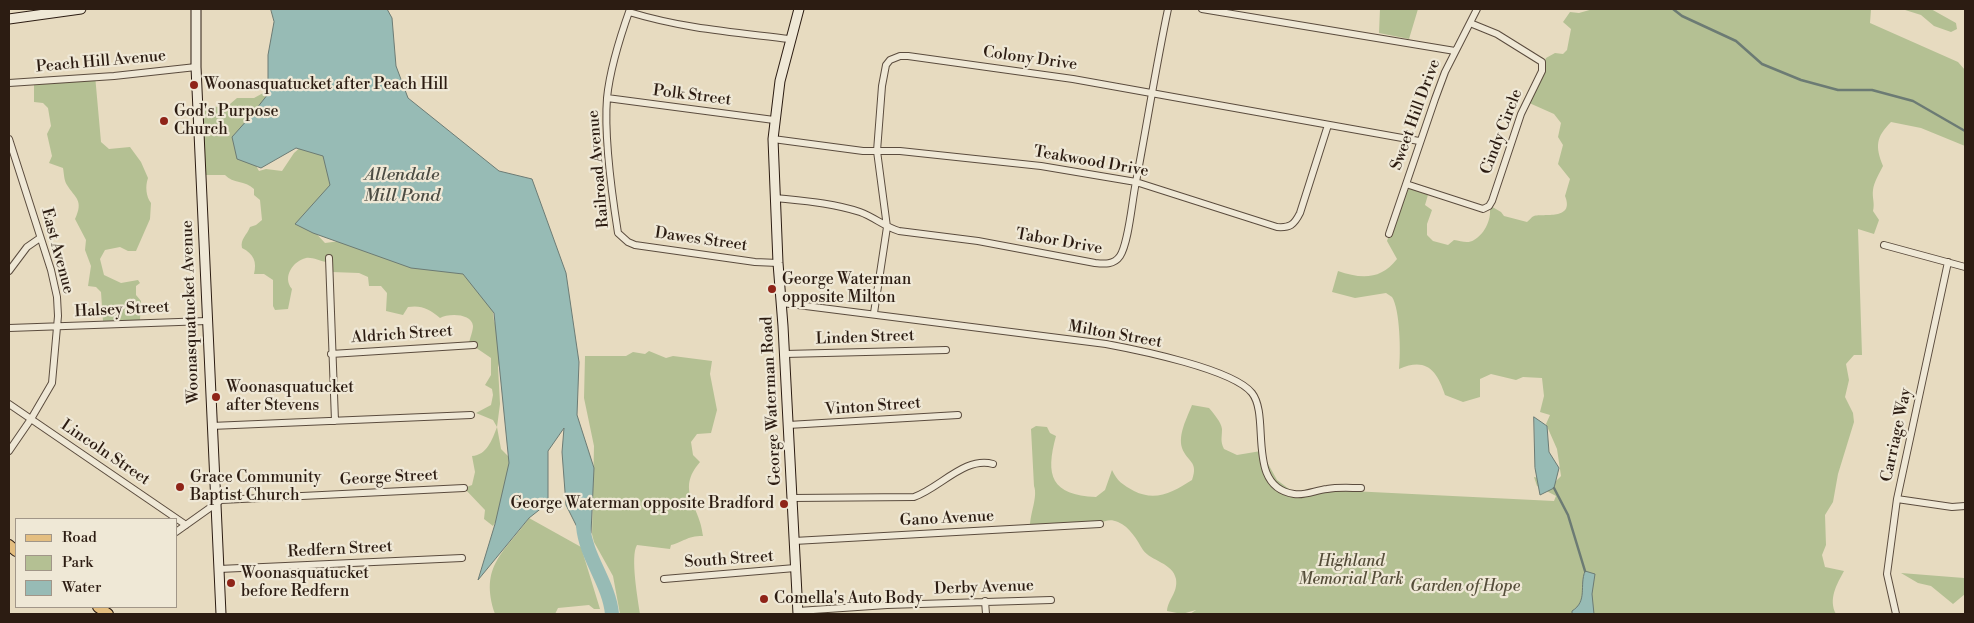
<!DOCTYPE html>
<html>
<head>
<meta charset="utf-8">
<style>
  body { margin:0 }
  #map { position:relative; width:1974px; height:623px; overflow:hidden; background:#e7dbc0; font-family:"Libre Bodoni",serif }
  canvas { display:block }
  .frame { position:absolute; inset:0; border:10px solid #2c1c12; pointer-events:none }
  .legend { position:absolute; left:15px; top:518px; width:162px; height:90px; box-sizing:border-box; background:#efe8d6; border:1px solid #a19688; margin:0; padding:6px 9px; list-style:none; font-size:15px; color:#2c1c12 }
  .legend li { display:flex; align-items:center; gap:10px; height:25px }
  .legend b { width:25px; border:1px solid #a19688 }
</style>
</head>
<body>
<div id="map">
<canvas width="1974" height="623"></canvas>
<div class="frame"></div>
<ul class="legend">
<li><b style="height:6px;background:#e4be80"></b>Road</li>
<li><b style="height:14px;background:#b4c093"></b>Park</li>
<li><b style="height:14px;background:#97bbb5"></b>Water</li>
</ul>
</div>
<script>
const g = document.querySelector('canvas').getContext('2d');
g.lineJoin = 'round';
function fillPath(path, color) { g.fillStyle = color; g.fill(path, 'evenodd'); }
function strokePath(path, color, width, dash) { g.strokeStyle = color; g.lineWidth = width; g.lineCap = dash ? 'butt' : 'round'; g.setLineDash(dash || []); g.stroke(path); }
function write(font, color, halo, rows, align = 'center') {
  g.font = font + ' "Libre Bodoni",serif'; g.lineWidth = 4.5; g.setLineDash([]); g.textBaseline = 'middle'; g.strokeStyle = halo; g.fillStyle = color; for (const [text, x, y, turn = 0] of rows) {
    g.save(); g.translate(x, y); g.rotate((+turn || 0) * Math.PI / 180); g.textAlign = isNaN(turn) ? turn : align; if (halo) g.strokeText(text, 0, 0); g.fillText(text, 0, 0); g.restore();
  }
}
fillPath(new Path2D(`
  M1380,9H1418L1409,39L1379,33Z
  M1593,9H1871L1870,23L1958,62L1965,70V146L1921,128L1891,122C1876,137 1875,146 1883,166C1879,174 1874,182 1873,190C1872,198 1875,203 1873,211L1879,220L1874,234L1858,229L1862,355H1854L1846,364L1849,380L1845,397L1853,413L1854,422L1838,474L1833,502L1825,515L1826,545L1822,555L1825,567L1844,571C1837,584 1828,599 1836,614H1190L1196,610L1182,614L1167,611C1168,599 1178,593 1176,579C1173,563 1151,561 1143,550C1137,540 1130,527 1118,522C1111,519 1107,520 1100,523L1030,527C1030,513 1038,497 1034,486L1031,429L1036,426L1047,427L1050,433L1056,436C1045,476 1051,495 1096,497L1105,490L1112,470C1117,481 1123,485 1134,491C1156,502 1173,492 1192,480C1199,461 1187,462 1182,448C1178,434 1187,418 1192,405L1209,408C1214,414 1221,422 1222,429C1222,438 1220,441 1224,449L1237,455L1261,451L1277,480L1293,492L1327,486L1351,491L1554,501L1556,496L1537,486L1534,477L1555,482L1561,476L1557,449L1546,424L1550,415L1540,412L1544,396L1542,378L1523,377L1516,380L1491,374L1480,379V397L1463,402L1445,395C1437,370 1426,357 1399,369C1401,353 1400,309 1392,297L1386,293L1355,298L1332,292L1338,271C1361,279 1381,280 1397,259L1387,241L1407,181L1430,188L1425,205L1432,210L1427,224V235L1433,241L1448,245L1454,240C1461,241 1468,244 1474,240C1485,234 1493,217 1489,205L1501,212L1504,216L1527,222C1530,220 1531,217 1534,216C1543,213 1575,221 1565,196L1570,179L1558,164L1563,145L1558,137L1561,123L1554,114L1527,102L1546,58L1555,53L1563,54L1567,50L1571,29L1563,22L1570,12L1579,13Z
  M1902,9H1931L1956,23L1957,29L1951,32L1934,26L1921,15Z
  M95,75L101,142L109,149L130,147L141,162L148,178C145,186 146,197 151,203L150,219L136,251H128L120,247L105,250L100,259L104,275L121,283L138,280L140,283L136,286V295L141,301L140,320L103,321L101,292L96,287L88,286L91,266L85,250L86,240L75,219C84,200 75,198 67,185C64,181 64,173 63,168L49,163L52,156L47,134L51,126L48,108L43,103L34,102V81Z
  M265,92L267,95L254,162L259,171L266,169L282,171L294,153L304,144H319L338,182L312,229L325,243L340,241L355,245L372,254L450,256L492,303L494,321L501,335L503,351L498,367L500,404L497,427L501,449L515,463L499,516L493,526L484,519L485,510L464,488L472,485L475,472L472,456C487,455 492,440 497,427L493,420L476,413L491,405L493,395L492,389L485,385L491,375V358L469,343C470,338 473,331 473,326C472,313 448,313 440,318C429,309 422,305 408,307L403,315L386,311L387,293L381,286H369L368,277L359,273L332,272L326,262C320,261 312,257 306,258C293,261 282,277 292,289L288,309L275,310L273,306V280L264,274H254C257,262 254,254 242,248C240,239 247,235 250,227L256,225L262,220L260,200L254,195V189C245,180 233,184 225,175H202L200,106L220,107L230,104L237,98H254Z
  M649,351L666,358L673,356L712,361L710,374L717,410L711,433L697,434L691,442L693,455L700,462C675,491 700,505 703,536C686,536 684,542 671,545L670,549L637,545C630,556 638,600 640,614H620L613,576L594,542L592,534L594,446L584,398L585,356H626L633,352L645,354Z
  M529,518L581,547L600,609H594L589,605L558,608L555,614H495C479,566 504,553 529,518Z
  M1901,573L1964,578L1965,594L1953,604L1931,586L1918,583Z`), '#b4c093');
const water = new Path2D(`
  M271,9H387L392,18L396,66L408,98L499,171L532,179L566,273L579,362L577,415L594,468L591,533L585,543L566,505L562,452L564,428L548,451V503L529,518L478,580L495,524L509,463L494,313L463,274L411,268L313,233L295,224L330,185L323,156L296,148L261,168L237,159L232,137L249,118L268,94V55L274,22Z
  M1534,417L1547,426L1549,452L1559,468L1554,488L1540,495L1535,468Z
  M1585,571L1595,574L1592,594L1594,614H1572V611C1588,601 1579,586 1585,571Z`);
fillPath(water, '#97bbb5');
strokePath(water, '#6c7b74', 1);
strokePath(new Path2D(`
  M1673,9L1682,16L1736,41L1762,64L1801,80L1838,90H1872L1913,101L1965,131
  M1554,488L1568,515L1585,571`), '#6c7b74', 2.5);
strokePath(new Path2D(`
  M583,526C586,558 609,583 612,614`), '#97bbb5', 14);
const street = new Path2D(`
  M630,9C620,37 610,68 607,98C604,136 612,195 618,233L628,242L635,245L755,262L778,263
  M1202,9L1455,51
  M629,12C685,29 733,32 790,39
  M9,83L114,76L196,67
  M607,98L774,120
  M9,139L51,270L57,297L58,316L52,383L31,419L9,451
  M773,139L863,151H900L1041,166L1136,182L1277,227C1290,228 1294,225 1300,213L1328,125
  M1406,184L1483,209L1489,206L1492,201L1521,114L1542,71V62L1497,34L1470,23
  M776,198C805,201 833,203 860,212C874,217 885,227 899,231L978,241L1095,263C1104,264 1114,265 1120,256C1129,242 1132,200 1136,182C1147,124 1156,66 1168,9
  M1389,234L1435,99L1445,72L1477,9
  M1884,245L1965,267
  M329,258L335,421
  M9,271L27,247L40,238
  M782,303L1106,344C1138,350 1233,369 1252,393C1271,417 1245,487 1294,494C1305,496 1316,490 1327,489C1338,487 1350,488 1361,488
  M874,313L887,227L877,151L882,86L886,65L890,60L900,56H908L1073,79L1419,141
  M9,328L207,321
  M331,354L474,345
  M785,354L946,350
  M9,404L186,525
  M788,425L958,415
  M211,426L471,415
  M792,498L914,497C940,488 965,456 993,464
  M1897,499L1952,507L1965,506
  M176,532L221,500L464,488
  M794,541L1100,524
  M219,569L462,558
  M664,579L795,568
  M985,601L986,614
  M798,611L887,605L1051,600
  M1896,614L1887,574L1897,499L1948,262`);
const secondary = new Path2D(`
  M196,9V67L221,614
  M9,19L81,9
  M798,614L783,326L778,263L773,139L780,81L799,9`);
const primary = new Path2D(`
  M9,545L16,551
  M98,607L108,614`);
strokePath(street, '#5b4c3e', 8);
strokePath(secondary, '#2c1c12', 11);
strokePath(primary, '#2c1c12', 12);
strokePath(street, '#efe8d6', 6);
strokePath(secondary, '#efe8d6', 9);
strokePath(primary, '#e4be80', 10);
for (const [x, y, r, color] of [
  [194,85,5,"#8f2418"],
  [164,121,5,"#8f2418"],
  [772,289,5,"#8f2418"],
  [216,397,5,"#8f2418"],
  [180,487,5,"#8f2418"],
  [784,504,5,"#8f2418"],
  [231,583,5,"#8f2418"],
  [764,599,5,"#8f2418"]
]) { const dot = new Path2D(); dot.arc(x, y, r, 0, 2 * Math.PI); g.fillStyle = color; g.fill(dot); strokePath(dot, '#efe8d6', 2); }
write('16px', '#2c1c12', '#efe8d6', [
  ["Colony Drive",1030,59,8],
  ["Peach Hill Avenue",101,62,-5],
  ["Polk Street",692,96,7],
  ["Sweet Hill Drive",1416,115,-70],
  ["Cindy Circle",1502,132,-69],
  ["Teakwood Drive",1091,162,10],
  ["Railroad Avenue",599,169,-95],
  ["Dawes Street",701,240,8],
  ["Tabor Drive",1059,242,10],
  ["East Avenue",57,251,75],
  ["Halsey Street",122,310,-3],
  ["Woonasquatucket Avenue",191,312,-92],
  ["Aldrich Street",402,335,-4],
  ["Milton Street",1115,335,10],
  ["Linden Street",865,338,-2],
  ["George Waterman Road",772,401,-93],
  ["Vinton Street",873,407,-4],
  ["Carriage Way",1897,435,-78],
  ["Lincoln Street",105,453,34],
  ["George Street",389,478,-3],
  ["Gano Avenue",947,519,-3],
  ["Redfern Street",340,550,-3],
  ["South Street",729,560,-4],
  ["Derby Avenue",984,588,-2]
]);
write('16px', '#2c1c12', '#efe8d6', [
  ["Woonasquatucket after Peach Hill",204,85],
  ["God's Purpose",174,112],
  ["Church",174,130],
  ["George Waterman",782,280],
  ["opposite Milton",782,298],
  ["Woonasquatucket",226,388],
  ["after Stevens",226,406],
  ["Grace Community",190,478],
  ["Baptist Church",190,496],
  ["George Waterman opposite Bradford",774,504,"right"],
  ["Woonasquatucket",241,574],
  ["before Redfern",241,592],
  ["Comella's Auto Body",774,599]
], 'left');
write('italic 16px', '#554d39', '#efe8d6', [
  ["Highland",1351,562],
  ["Memorial Park",1351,580],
  ["Garden of Hope",1465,587]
]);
write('italic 18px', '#4c4c43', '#efe8d6', [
  ["Allendale",402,176],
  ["Mill Pond",402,197]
]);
</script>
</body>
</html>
